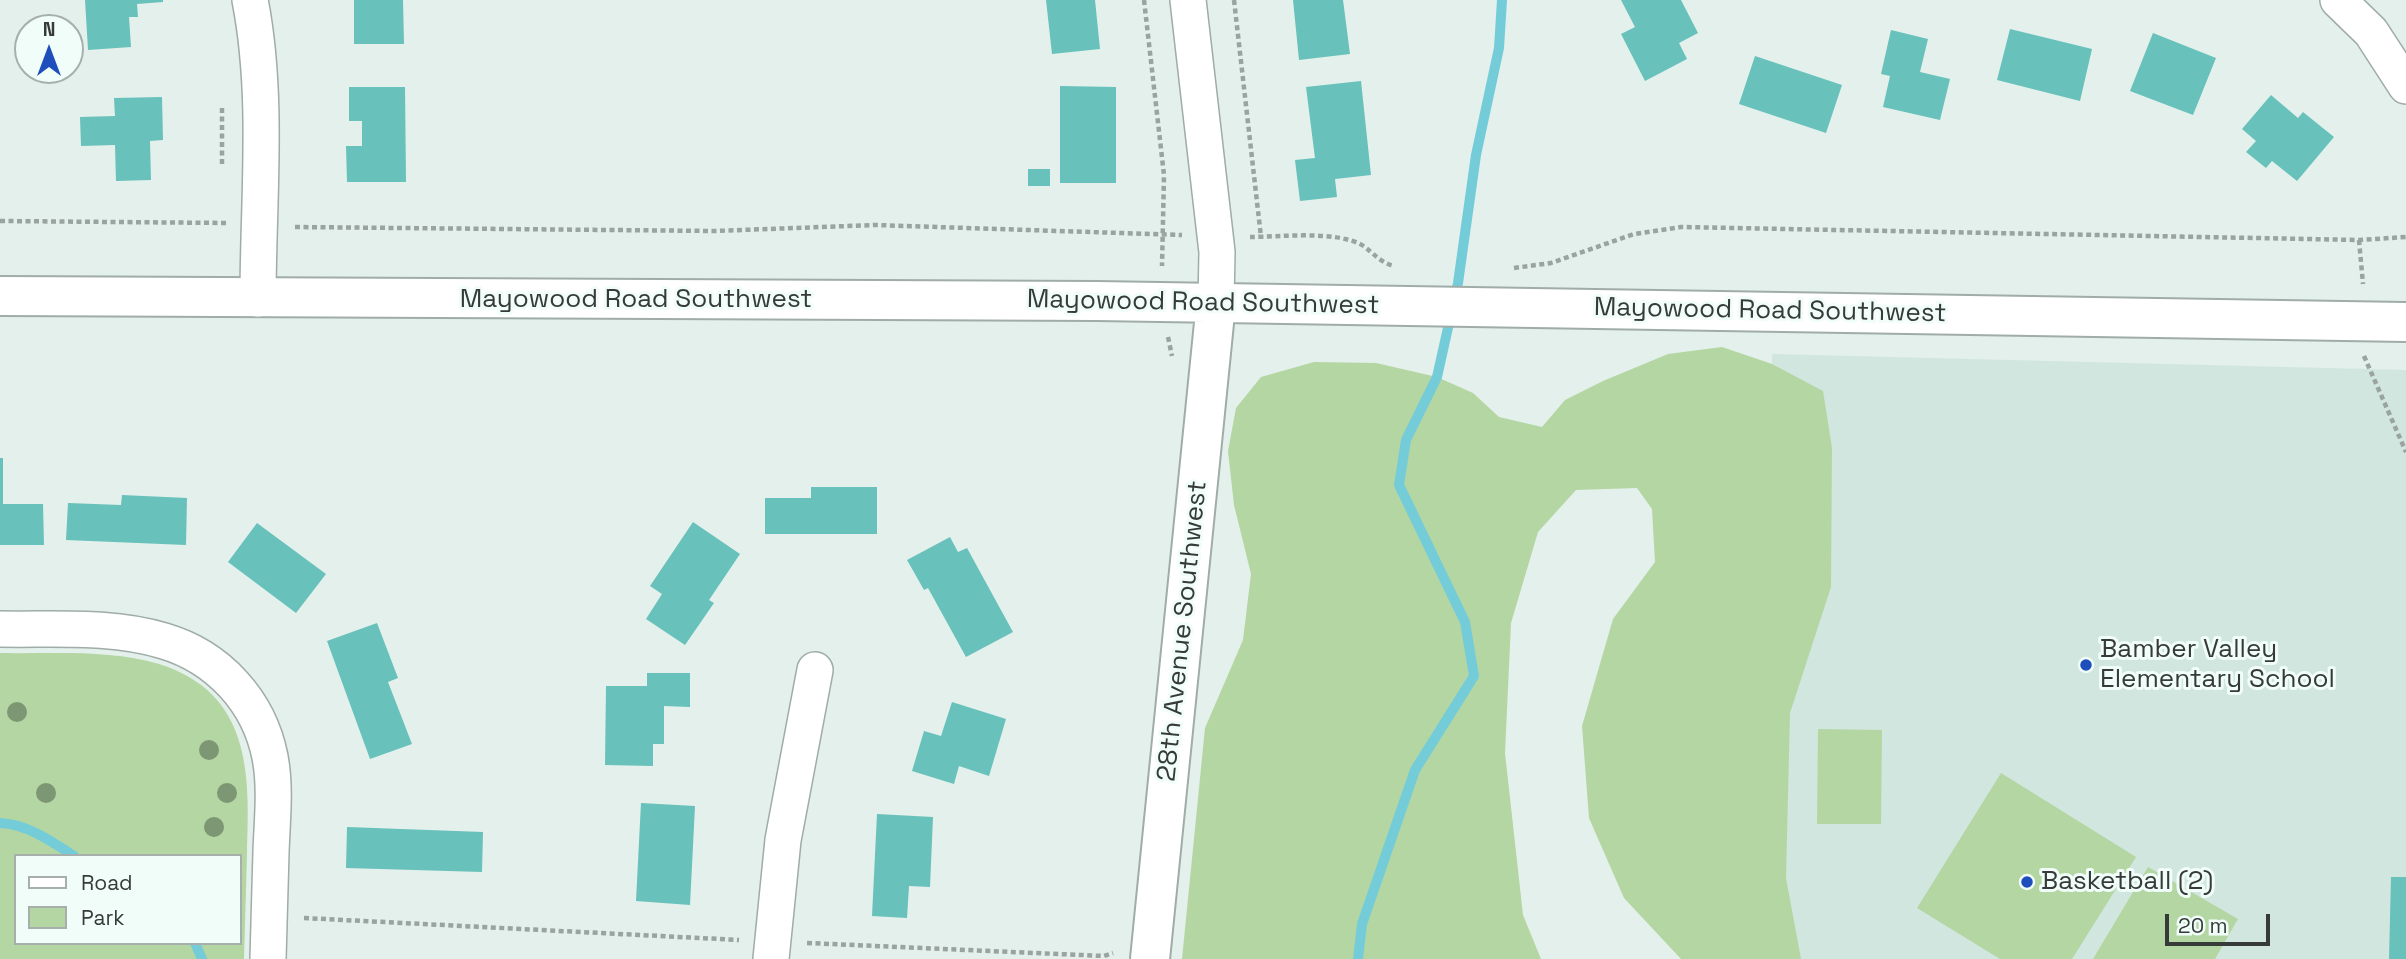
<!DOCTYPE html>
<html>
<head>
<meta charset="utf-8">
<style>
  body { margin:0 }
  #map { position:relative; width:2406px; height:959px; overflow:hidden; background:#e3f0eb; font-family:"Space Grotesk",sans-serif }
  canvas { display:block }
  .legend { position:absolute; left:14px; top:854px; width:228px; height:91px; box-sizing:border-box; background:#f0fdf8; border:2px solid #a6afac; margin:0; padding:9px 12px; list-style:none; font-size:21px; color:#363b39 }
  .legend li { display:flex; align-items:center; gap:14px; height:35px }
  .legend b { width:35px; border:2px solid #a6afac }
  .north { position:absolute; left:14px; top:14px; width:70px; height:70px; box-sizing:border-box; background:#f0fdf8; border:2px solid #a6afac; border-radius:50%; rotate:0deg; font-size:19px; font-weight:700; line-height:28px; text-align:center; color:#363b39 }
  .north::after { content:''; display:block; margin:auto; width:24px; height:32px; background:#1e4ebb; clip-path:polygon(50% 0,100% 100%,50% 72%,0 100%) }
  .scale { position:absolute; left:2165px; top:914px; width:105px; height:32px; box-sizing:border-box; border:4px solid #363b39; border-top:0; padding-left:9px; font-size:21px; line-height:24px; white-space:nowrap; color:#363b39; -webkit-text-stroke:5px #f0fdf8; paint-order:stroke }
</style>
</head>
<body>
<div id="map">
<canvas width="2406" height="959"></canvas>
<ul class="legend">
<li><b style="height:9px;background:#fff"></b>Road</li>
<li><b style="height:19px;background:#b4d6a2"></b>Park</li>
</ul>
<div class="north">N</div>
<div class="scale">20 m</div>
</div>
<script>
const g = document.querySelector('canvas').getContext('2d');
g.lineJoin = 'round';
function fillPath(path, color) { g.fillStyle = color; g.fill(path, 'evenodd'); }
function strokePath(path, color, width, dash) { g.strokeStyle = color; g.lineWidth = width; g.lineCap = dash ? 'butt' : 'round'; g.setLineDash(dash || []); g.stroke(path); }
function write(font, color, halo, rows, align = 'center') {
  g.font = font + ' "Space Grotesk",sans-serif'; g.lineWidth = 6; g.setLineDash([]); g.textBaseline = 'middle'; g.strokeStyle = halo; g.fillStyle = color; for (const [text, x, y, turn = 0] of rows) {
    g.save(); g.translate(x, y); g.rotate((+turn || 0) * Math.PI / 180); g.textAlign = isNaN(turn) ? turn : align; if (halo) g.strokeText(text, 0, 0); g.fillText(text, 0, 0); g.restore();
  }
}
fillPath(new Path2D(`
  M1772,354L2406,370V959H1762Z`), '#d1e6de');
fillPath(new Path2D(`
  M1722,347L1772,364L1823,391L1832,448L1831,587L1790,713L1786,878L1801,959H1681L1624,898L1589,818L1582,726L1613,619L1655,562L1652,509L1637,488L1576,490L1538,532L1511,623L1505,753L1523,915L1541,959H1182L1205,728L1243,640L1251,574L1234,505L1228,451L1236,408L1261,377L1314,362L1376,363L1437,377L1473,393L1499,417L1542,427L1565,400L1603,381L1668,354Z
  M0,653C52,654 109,649 159,664C251,693 250,773 247,853C246,888 245,924 244,959H0ZM16,856H240V943H16Z
  M1818,729L1882,730L1881,824H1817Z
  M2001,773L2136,857L2072,959H2000L1917,908Z
  M2148,867L2238,919L2215,959H2093Z`), '#b4d6a2');
strokePath(new Path2D(`
  M0,823C27,824 51,841 74,856
  M195,943L202,959
  M1358,959L1362,924L1415,770L1474,676L1465,622L1399,485L1406,440L1437,377L1458,283L1476,155L1499,48L1502,0`), '#75ccd9', 10);
fillPath(new Path2D(`
  M85,0H163V2L137,4L138,17H129L131,47L88,50Z
  M354,0H403L404,44H354Z
  M1046,0H1095L1100,49L1052,54Z
  M1293,0H1343L1350,54L1299,60Z
  M1621,0H1681L1698,33L1679,43L1687,59L1645,81L1621,34L1635,27Z
  M2010,29L2092,49L2080,101L1997,80Z
  M1891,30L1928,39L1920,72L1950,79L1940,120L1883,107L1890,76L1881,74Z
  M2153,33L2216,58L2193,115L2130,91Z
  M1755,56L1842,85L1826,133L1739,104Z
  M1361,81L1371,175L1335,179L1337,197L1300,201L1295,160L1315,158L1306,87Z
  M1060,86L1116,87V183H1060Z
  M349,87H405L406,182H347L346,146H362V121H349Z
  M2271,95L2298,118L2303,112L2334,137L2297,181L2272,161L2266,168L2246,152L2256,141L2242,129Z
  M162,97L163,140L150,141L151,180L116,181L115,145L81,146L80,117L115,116L114,98Z
  M1028,169H1050V186H1028Z
  M0,458H3V504H43L44,545H0Z
  M811,487H877V534H765V498H811Z
  M122,495L187,498L186,545L66,540L68,503L121,505Z
  M693,522L740,554L709,600L714,603L685,645L646,619L662,594L650,586Z
  M257,523L326,574L296,613L228,562Z
  M950,537L958,552L967,548L1013,632L966,657L928,588L924,590L907,560Z
  M377,623L398,678L388,682L412,744L370,759L327,641Z
  M647,673H690V707L664,706V744H653V766L605,765L606,686H647Z
  M952,702L1006,719L989,776L959,766L954,784L912,771L924,731L941,736Z
  M641,803L695,806L690,905L636,901Z
  M877,814L933,817L930,887L909,886L907,918L872,916Z
  M347,827L483,832L482,872L346,868Z
  M2391,877H2406V959H2389Z`), '#68c1bb');
const street = new Path2D(`
  M250,0C269,97 258,200 258,299
  M1188,0L1217,252L1216,303
  M2338,0L2371,32L2406,86
  M0,629C54,630 112,625 164,641C218,657 259,701 270,757C276,788 272,821 271,852C270,888 269,923 268,959
  M771,959L783,840L815,670`);
const secondary = new Path2D(`
  M0,296L1097,301L2406,322
  M1150,959L1216,303`);
strokePath(street, '#9faca7', 38);
strokePath(secondary, '#9faca7', 42);
strokePath(new Path2D(`
  M1144,0L1164,175L1162,266
  M1234,0L1261,237
  M222,108V166
  M0,221L227,223
  M295,227L715,231L875,225L1182,235
  M1250,237C1281,237 1334,230 1362,245C1374,253 1379,262 1394,266
  M2359,240L2363,284
  M1514,268L1551,263L1634,234L1681,227L2359,240L2406,237
  M1168,337L1172,356
  M2364,356L2406,452
  M304,918L739,940
  M807,943L1104,956L1113,953`), '#99a39f', 4.5, [5, 3.5]);
strokePath(street, '#fff', 35);
strokePath(secondary, '#fff', 38);
g.fillStyle = '#7d9674';
for (const [x, y] of [
  [17,712],
  [209,750],
  [46,793],
  [227,793],
  [214,827]
]) { g.beginPath(); g.arc(x, y, 10, 0, 2 * Math.PI); g.fill(); }
for (const [x, y, r, color] of [
  [2086,665,7,"#1e4ebb"],
  [2027,882,7,"#1e4ebb"]
]) { const dot = new Path2D(); dot.arc(x, y, r, 0, 2 * Math.PI); g.fillStyle = color; g.fill(dot); strokePath(dot, '#f0fdf8', 2.5); }
write('26px', '#363b39', '#f0fdf8', [
  ["Mayowood Road Southwest",636,300],
  ["Mayowood Road Southwest",1203,303,1],
  ["Mayowood Road Southwest",1770,311,1],
  ["28th Avenue Southwest",1183,631,-84]
]);
write('26px', '#363b39', '#f0fdf8', [
  ["Bamber Valley",2100,650],
  ["Elementary School",2100,680],
  ["Basketball (2)",2041,882]
], 'left');
</script>
</body>
</html>
